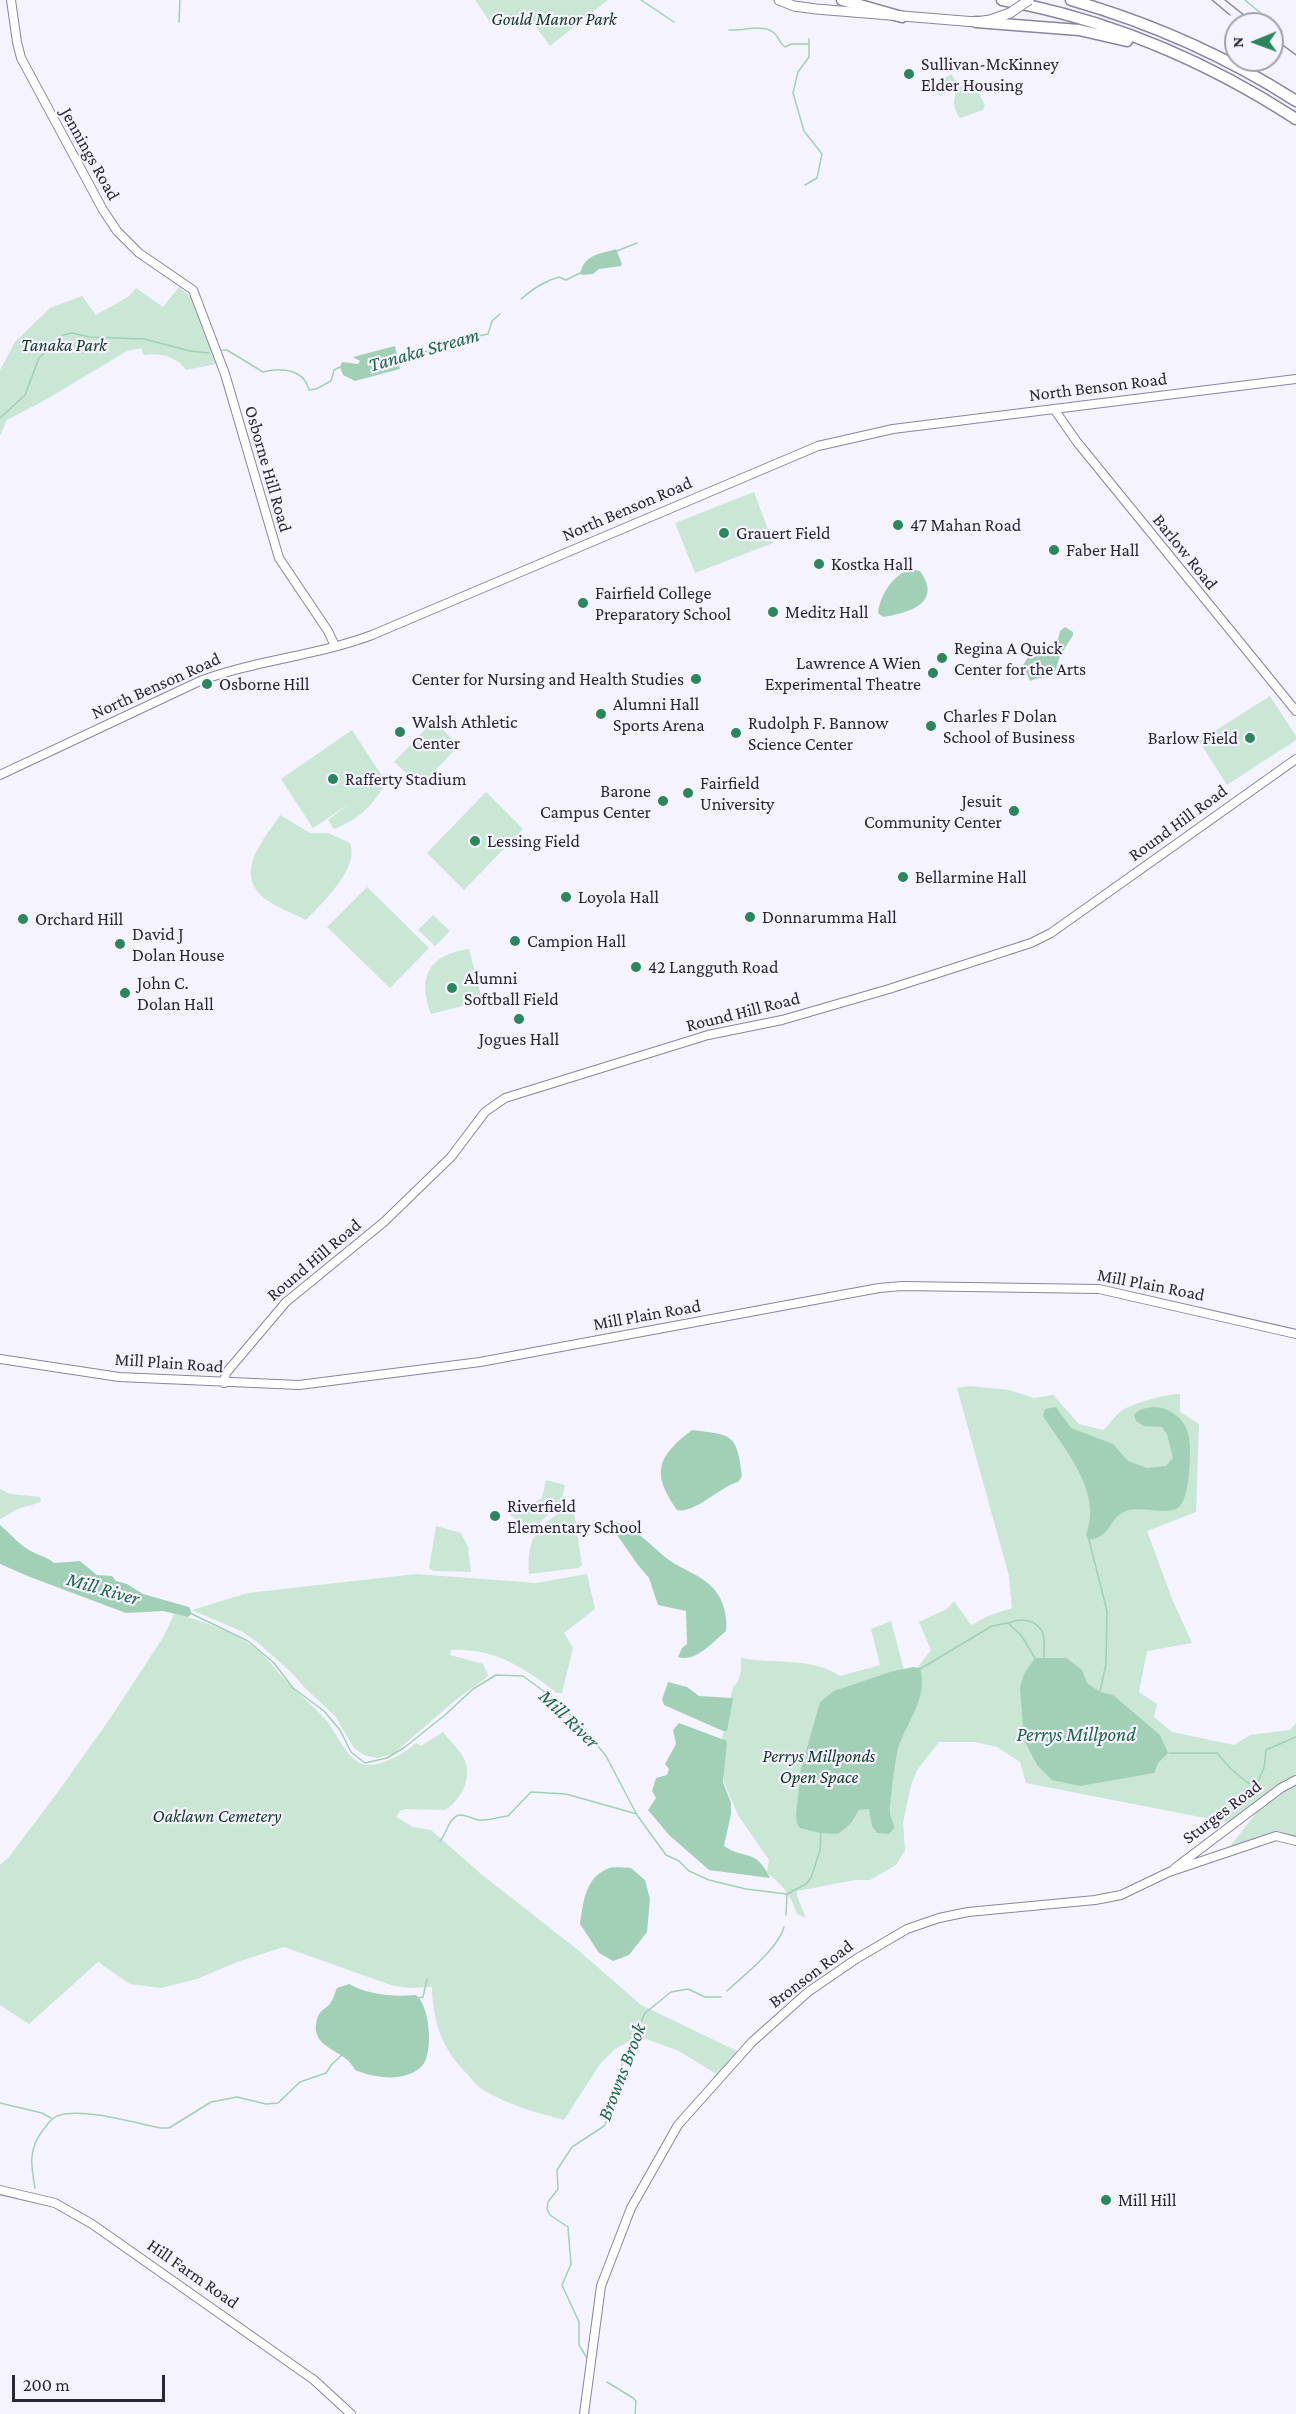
<!DOCTYPE html>
<html>
<head>
<meta charset="utf-8">
<style>
  body { margin:0 }
  #map { position:relative; width:1296px; height:2414px; overflow:hidden; background:#f4f3fe; font-family:"Crimson Pro",serif }
  canvas { display:block }
  .north { position:absolute; left:1224px; top:12px; width:60px; height:60px; box-sizing:border-box; background:#f4f3fe; border:2px solid #a3a2ac; border-radius:50%; rotate:269deg; font-size:16px; font-weight:700; line-height:24px; text-align:center; color:#292832 }
  .north::after { content:''; display:block; margin:auto; width:21px; height:27px; background:#2b865c; clip-path:polygon(50% 0,100% 100%,50% 72%,0 100%) }
  .scale { position:absolute; left:12px; top:2375px; width:153px; height:27px; box-sizing:border-box; border:3px solid #292832; border-top:0; padding-left:8px; font-size:18px; line-height:21px; white-space:nowrap; color:#292832; -webkit-text-stroke:4px #f4f3fe; paint-order:stroke }
</style>
</head>
<body>
<div id="map">
<canvas width="1296" height="2414"></canvas>
<div class="north">N</div>
<div class="scale">200 m</div>
</div>
<script>
const g = document.querySelector('canvas').getContext('2d');
g.lineJoin = 'round';
function fillPath(path, color) { g.fillStyle = color; g.fill(path, 'evenodd'); }
function strokePath(path, color, width, dash) { g.strokeStyle = color; g.lineWidth = width; g.lineCap = dash ? 'butt' : 'round'; g.setLineDash(dash || []); g.stroke(path); }
function write(font, color, halo, rows, align = 'center') {
  g.font = font + ' "Crimson Pro",serif'; g.lineWidth = 4.5; g.setLineDash([]); g.textBaseline = 'middle'; g.strokeStyle = halo; g.fillStyle = color; for (const [text, x, y, turn = 0] of rows) {
    g.save(); g.translate(x, y); g.rotate((+turn || 0) * Math.PI / 180); g.textAlign = isNaN(turn) ? turn : align; if (halo) g.strokeText(text, 0, 0); g.fillText(text, 0, 0); g.restore();
  }
}
fillPath(new Path2D(`
  M475,0H608L550,46L528,16L492,25Z
  M951,74L956,81L950,85L952,88L940,96L934,85Z
  M972,80L985,105L983,110L960,118C949,103 954,86 972,80Z
  M179,287L192,298L216,364L186,370C178,357 159,352 144,355L141,348L127,351L47,399L7,420L0,436V370L15,342L50,308L82,296L96,315L128,297L136,288L163,307Z
  M754,492L773,543L695,573L675,523Z
  M1270,696L1296,736V740L1227,785L1199,741Z
  M433,721L459,745L421,786L394,762Z
  M352,730L384,779L387,774H392C375,801 365,817 334,829L328,820L350,803L313,828L281,779Z
  M486,792L523,829L464,890L427,853Z
  M280,815L310,833H328L350,843C360,868 322,903 306,920C291,912 268,905 257,891C238,867 267,835 280,815Z
  M367,887L429,948L390,988L327,927Z
  M433,915L450,931L435,946L418,930Z
  M469,949L481,995L478,1002L431,1014C417,977 428,955 469,949Z
  M970,1386L1009,1390L1034,1398L1053,1395L1079,1424L1103,1430C1109,1425 1114,1417 1120,1412C1129,1404 1169,1393 1180,1394V1412L1199,1424L1196,1512L1147,1531L1172,1599L1192,1643L1147,1651L1139,1692L1157,1704L1154,1717L1172,1732L1234,1745L1250,1735L1290,1730L1296,1723V1841L1276,1837L1228,1849L1257,1812L1236,1824L1026,1783L1020,1762L997,1747L975,1742H939L917,1770L911,1785L903,1823L905,1850L896,1865L870,1880H855L797,1891V1896L806,1918L797,1914C791,1896 783,1884 767,1873L769,1860L738,1815L724,1782L721,1743L733,1687C742,1680 741,1669 741,1658C772,1664 812,1657 840,1676L880,1665L871,1629L891,1621L905,1674L912,1675L931,1650L919,1622L947,1609L954,1601L971,1625L988,1616L1012,1608L1009,1576L957,1388Z
  M546,1480L565,1485L561,1504L534,1527L526,1526L510,1515C519,1505 531,1506 542,1498Z
  M0,1489L10,1494L40,1497L41,1502L18,1509L0,1519Z
  M573,1506L582,1565L578,1568L529,1574C526,1535 540,1523 573,1506Z
  M436,1526L461,1533L468,1547L471,1572L434,1571L429,1568Z
  M416,1574L536,1583L587,1574L595,1609L564,1633L573,1648L562,1693H557C525,1668 493,1647 451,1650L450,1655L483,1664L488,1675L486,1678L458,1698L393,1754L377,1758L364,1755L354,1748L335,1716L306,1689L290,1671L256,1641L241,1631L192,1610L248,1593Z
  M174,1614C200,1619 242,1635 261,1653C272,1664 281,1677 292,1687C303,1698 315,1707 325,1719C336,1731 344,1754 358,1762C374,1772 405,1753 416,1743L421,1746L443,1732C448,1739 454,1744 459,1751C476,1771 464,1798 445,1810L406,1809L400,1811L396,1817L413,1827L431,1830L481,1874L578,1950L641,2005L737,2051L718,2075L679,2051L638,2036L615,2049L600,2064L564,2120C538,2113 509,2105 485,2091C479,2088 473,2081 468,2075C442,2049 433,2023 432,1987L408,1988L391,1985L284,1947L237,1962L197,1979L161,1988L130,1984L98,1962L29,2024L0,2005V1865L8,1858L55,1796L111,1717L164,1636Z`), '#cae6d5');
fillPath(new Path2D(`
  M616,249L622,264L621,266L599,269L593,274L582,275L580,273C585,254 600,254 616,249Z
  M395,346L400,369L355,381L343,375L340,367L342,362L358,364L360,361L353,357Z
  M910,569L920,571C943,603 909,613 883,617L878,613C880,595 893,575 910,569Z
  M1065,627L1073,632V635L1060,656L1054,675C1045,678 1038,677 1030,681L1023,665L1032,651H1038L1040,656C1052,651 1058,644 1060,631Z
  M1056,1407L1071,1428L1113,1444L1128,1461L1147,1468L1166,1466L1173,1458L1167,1434L1162,1427L1144,1426L1136,1421L1134,1415C1139,1408 1146,1408 1154,1407C1169,1407 1184,1418 1188,1433C1192,1448 1190,1495 1180,1506C1171,1517 1140,1505 1126,1511C1107,1519 1113,1536 1089,1540L1086,1535C1103,1492 1065,1450 1043,1416L1045,1409Z
  M692,1430C732,1435 737,1433 742,1476L738,1482C719,1487 695,1514 677,1510C650,1472 658,1456 692,1430Z
  M611,1522C630,1521 654,1549 669,1560C683,1570 701,1575 713,1588C723,1598 728,1617 726,1631C713,1642 695,1663 678,1657L682,1648L687,1644L686,1611L658,1605L649,1578L638,1565L610,1525Z
  M0,1525C11,1534 19,1545 31,1551C39,1556 46,1556 54,1563L80,1561L97,1575L112,1576L116,1581L127,1584L143,1594L189,1607L192,1614L188,1617L163,1611L126,1613L30,1577L0,1564Z
  M1035,1658H1066L1082,1670L1087,1683L1100,1692L1113,1695L1160,1735L1168,1753L1158,1763L1154,1773L1080,1786L1052,1780L1037,1765L1024,1740L1020,1688L1024,1674Z
  M913,1667L920,1668C929,1700 904,1724 897,1753C895,1761 889,1808 890,1814C891,1819 894,1823 894,1828L889,1834L877,1833L872,1826L869,1809L859,1810L851,1823L838,1834L820,1833L800,1828L797,1824L796,1815L801,1769L820,1702L834,1691L890,1672Z
  M668,1682L687,1687L699,1696L732,1698L733,1699L727,1731H723L664,1705L662,1700Z
  M679,1723L727,1741L723,1782L731,1803V1814L724,1846C746,1861 755,1847 770,1878L709,1870L669,1835L648,1810L656,1798L652,1791L656,1778L667,1775L669,1769L665,1764L676,1744L673,1730Z
  M631,1868L645,1880L650,1899L647,1932L629,1955L613,1961L599,1953L580,1924C583,1904 585,1878 607,1869C613,1866 624,1868 631,1868Z
  M349,1984C369,1995 394,1997 416,1995C430,2006 434,2053 422,2066C405,2083 374,2078 355,2070C346,2048 306,2050 318,2016C321,2009 328,2008 331,2002C334,1998 335,1992 337,1988Z`), '#a2d0b6');
strokePath(new Path2D(`
  M641,0L674,22
  M1245,0L1282,31
  M179,22L180,0
  M729,30C741,31 764,24 773,32C779,36 779,43 785,47L791,44H808
  M805,185L817,178L822,154L804,131L793,93L798,72L809,57V39
  M617,251L637,243
  M521,299C533,289 544,281 559,277L566,280L580,273
  M222,350H227L263,372C281,367 304,369 309,390L316,389L331,381L334,370L340,367
  M400,359L428,351L435,345L488,334L492,321L500,314
  M0,418L25,395L39,358L63,335L72,333L90,337L144,339L190,351L209,353
  M1089,1540L1107,1611L1106,1664L1100,1692
  M192,1614L248,1641L274,1663L293,1688L324,1711L340,1730L351,1752L365,1763L387,1758L405,1747L445,1715L473,1689L496,1675L523,1676L553,1698L581,1725L606,1756L637,1815L666,1855L679,1861L689,1871L709,1880L746,1889L787,1894L806,1884L811,1878L820,1850L821,1832
  M1009,1623C1021,1617 1038,1620 1043,1634C1046,1642 1043,1652 1044,1660
  M920,1669L992,1626L1008,1623L1021,1635L1035,1658
  M1169,1753H1217L1230,1768L1248,1783L1258,1781L1264,1768L1266,1750L1296,1737
  M440,1841C446,1834 447,1826 452,1820C460,1809 470,1819 479,1820C489,1821 498,1817 508,1816L531,1792L566,1794L637,1814
  M786,1915L787,1895
  M727,1991C743,1976 779,1948 784,1927
  M419,1998L423,1997L427,1979
  M0,2103L42,2113L51,2118
  M35,2188C31,2166 28,2149 43,2130C48,2124 52,2117 60,2115C85,2108 135,2123 161,2128H169L211,2102L237,2097L266,2104L278,2103L300,2082L326,2073L332,2064L343,2054
  M587,2358L579,2345V2322L562,2285L571,2264L568,2227L550,2215L547,2209L548,2202L558,2189L557,2170L572,2147L604,2126L609,2117L619,2071L645,2013L671,1992L688,1989L705,1997H721
  M607,2382L633,2398L636,2401L635,2414`), '#a2d0b6', 1.5);
const tertiary = new Path2D(`
  M11,0L17,42L21,58L103,210L117,231L139,253L193,290L225,374L279,558L328,631L335,646
  M1054,409L1077,442L1296,711`);
const secondary = new Path2D(`
  M0,775L200,681C256,660 316,656 372,635L818,446L893,429L1296,379
  M0,1359L119,1377L299,1385L480,1362L879,1288L902,1286L1099,1289L1296,1334
  M224,1383L226,1373L286,1302L384,1222L451,1157L485,1112L505,1098L708,1035L782,1020L889,989L1031,943L1051,933L1296,759
  M1175,1868L1281,1788L1296,1780
  M0,2190L55,2203L92,2224L314,2380L351,2414
  M584,2414L601,2286L631,2208L678,2125L752,2042L808,1992L856,1959L907,1929L939,1918L968,1912L1095,1900L1121,1895L1169,1872L1276,1836L1296,1841`);
const primary = new Path2D(`
  M779,0L794,6L816,9L976,22L990,20L1010,13`);
const motorway = new Path2D(`
  M842,0L902,17
  M1002,0C1107,19 1207,61 1296,119
  M1071,0C1151,23 1226,56 1296,101
  M976,22L1079,30L1127,41`);
strokePath(tertiary, '#88859f', 10);
strokePath(secondary, '#88859f', 10);
strokePath(primary, '#88859f', 11);
strokePath(motorway, '#88859f', 13);
strokePath(tertiary, '#fff', 8);
strokePath(secondary, '#fff', 8);
strokePath(primary, '#fff', 9);
strokePath(motorway, '#fff', 10);
strokePath(new Path2D(`
  M1212,0L1230,15
  M1225,0L1255,24
  M1272,37L1296,55`), '#8b8a94', 1.5);
const primaryBridge = new Path2D(`
  M1010,13L1029,0`);
strokePath(primaryBridge, '#88859f', 11, []);
strokePath(primaryBridge, '#fff', 9);
for (const [x, y, r, color] of [
  [909,74,6,"#2b865c"],
  [898,525,6,"#2b865c"],
  [724,533,6,"#2b865c"],
  [1054,550,6,"#2b865c"],
  [819,564,6,"#2b865c"],
  [583,603,6,"#2b865c"],
  [773,612,6,"#2b865c"],
  [942,658,6,"#2b865c"],
  [933,673,6,"#2b865c"],
  [696,679,6,"#2b865c"],
  [207,684,6,"#2b865c"],
  [601,714,6,"#2b865c"],
  [931,726,6,"#2b865c"],
  [400,732,6,"#2b865c"],
  [736,733,6,"#2b865c"],
  [1250,738,6,"#2b865c"],
  [333,779,6,"#2b865c"],
  [688,793,6,"#2b865c"],
  [663,801,6,"#2b865c"],
  [1014,811,6,"#2b865c"],
  [475,841,6,"#2b865c"],
  [903,877,6,"#2b865c"],
  [566,897,6,"#2b865c"],
  [750,917,6,"#2b865c"],
  [23,919,6,"#2b865c"],
  [515,941,6,"#2b865c"],
  [120,944,6,"#2b865c"],
  [636,967,6,"#2b865c"],
  [452,988,6,"#2b865c"],
  [125,993,6,"#2b865c"],
  [519,1019,6,"#2b865c"],
  [495,1516,6,"#2b865c"],
  [1106,2200,6,"#2b865c"]
]) { const dot = new Path2D(); dot.arc(x, y, r, 0, 2 * Math.PI); g.fillStyle = color; g.fill(dot); strokePath(dot, '#f4f3fe', 2); }
write('italic 18px', '#123725', '#f4f3fe', [
  ["Gould Manor Park",554,19],
  ["Tanaka Park",64,345],
  ["Perrys Millponds",819,1756],
  ["Open Space",819,1777],
  ["Oaklawn Cemetery",217,1816]
]);
write('18px', '#292832', '#f4f3fe', [
  ["Sullivan-McKinney",921,64],
  ["Elder Housing",921,85],
  ["47 Mahan Road",910,525],
  ["Grauert Field",736,533],
  ["Faber Hall",1066,550],
  ["Kostka Hall",831,564],
  ["Fairfield College",595,593],
  ["Preparatory School",595,614],
  ["Meditz Hall",785,612],
  ["Regina A Quick",954,648],
  ["Center for the Arts",954,669],
  ["Lawrence A Wien",921,663,"right"],
  ["Experimental Theatre",921,684,"right"],
  ["Center for Nursing and Health Studies",684,679,"right"],
  ["Osborne Hill",219,684],
  ["Alumni Hall",613,704],
  ["Sports Arena",613,725],
  ["Charles F Dolan",943,716],
  ["School of Business",943,737],
  ["Walsh Athletic",412,722],
  ["Center",412,743],
  ["Rudolph F. Bannow",748,723],
  ["Science Center",748,744],
  ["Barlow Field",1238,738,"right"],
  ["Rafferty Stadium",345,779],
  ["Fairfield",700,783],
  ["University",700,804],
  ["Barone",651,791,"right"],
  ["Campus Center",651,812,"right"],
  ["Jesuit",1002,801,"right"],
  ["Community Center",1002,822,"right"],
  ["Lessing Field",487,841],
  ["Bellarmine Hall",915,877],
  ["Loyola Hall",578,897],
  ["Donnarumma Hall",762,917],
  ["Orchard Hill",35,919],
  ["David J",132,934],
  ["Dolan House",132,955],
  ["Campion Hall",527,941],
  ["42 Langguth Road",648,967],
  ["Alumni",464,978],
  ["Softball Field",464,999],
  ["John C.",137,983],
  ["Dolan Hall",137,1004],
  ["Jogues Hall",519,1039,"center"],
  ["Riverfield",507,1506],
  ["Elementary School",507,1527],
  ["Mill Hill",1118,2200]
], 'left');
write('18px', '#292832', '#f4f3fe', [
  ["Jennings Road",90,154,61],
  ["North Benson Road",1098,387,-7],
  ["Osborne Hill Road",268,469,74],
  ["North Benson Road",627,509,-23],
  ["Barlow Road",1185,552,51],
  ["North Benson Road",156,686,-24],
  ["Round Hill Road",1178,823,-36],
  ["Round Hill Road",743,1012,-14],
  ["Round Hill Road",314,1260,-40],
  ["Mill Plain Road",1151,1285,11],
  ["Mill Plain Road",647,1315,-10],
  ["Mill Plain Road",169,1363,4],
  ["Sturges Road",1222,1812,-37],
  ["Bronson Road",811,1974,-37],
  ["Hill Farm Road",193,2274,35]
]);
write('italic 20px', '#1d6645', '#f4f3fe', [
  ["Tanaka Stream",424,350,-16],
  ["Mill River",103,1589,16],
  ["Mill River",569,1719,44],
  ["Perrys Millpond",1076,1735],
  ["Browns Brook",622,2072,-69]
]);
</script>
</body>
</html>
